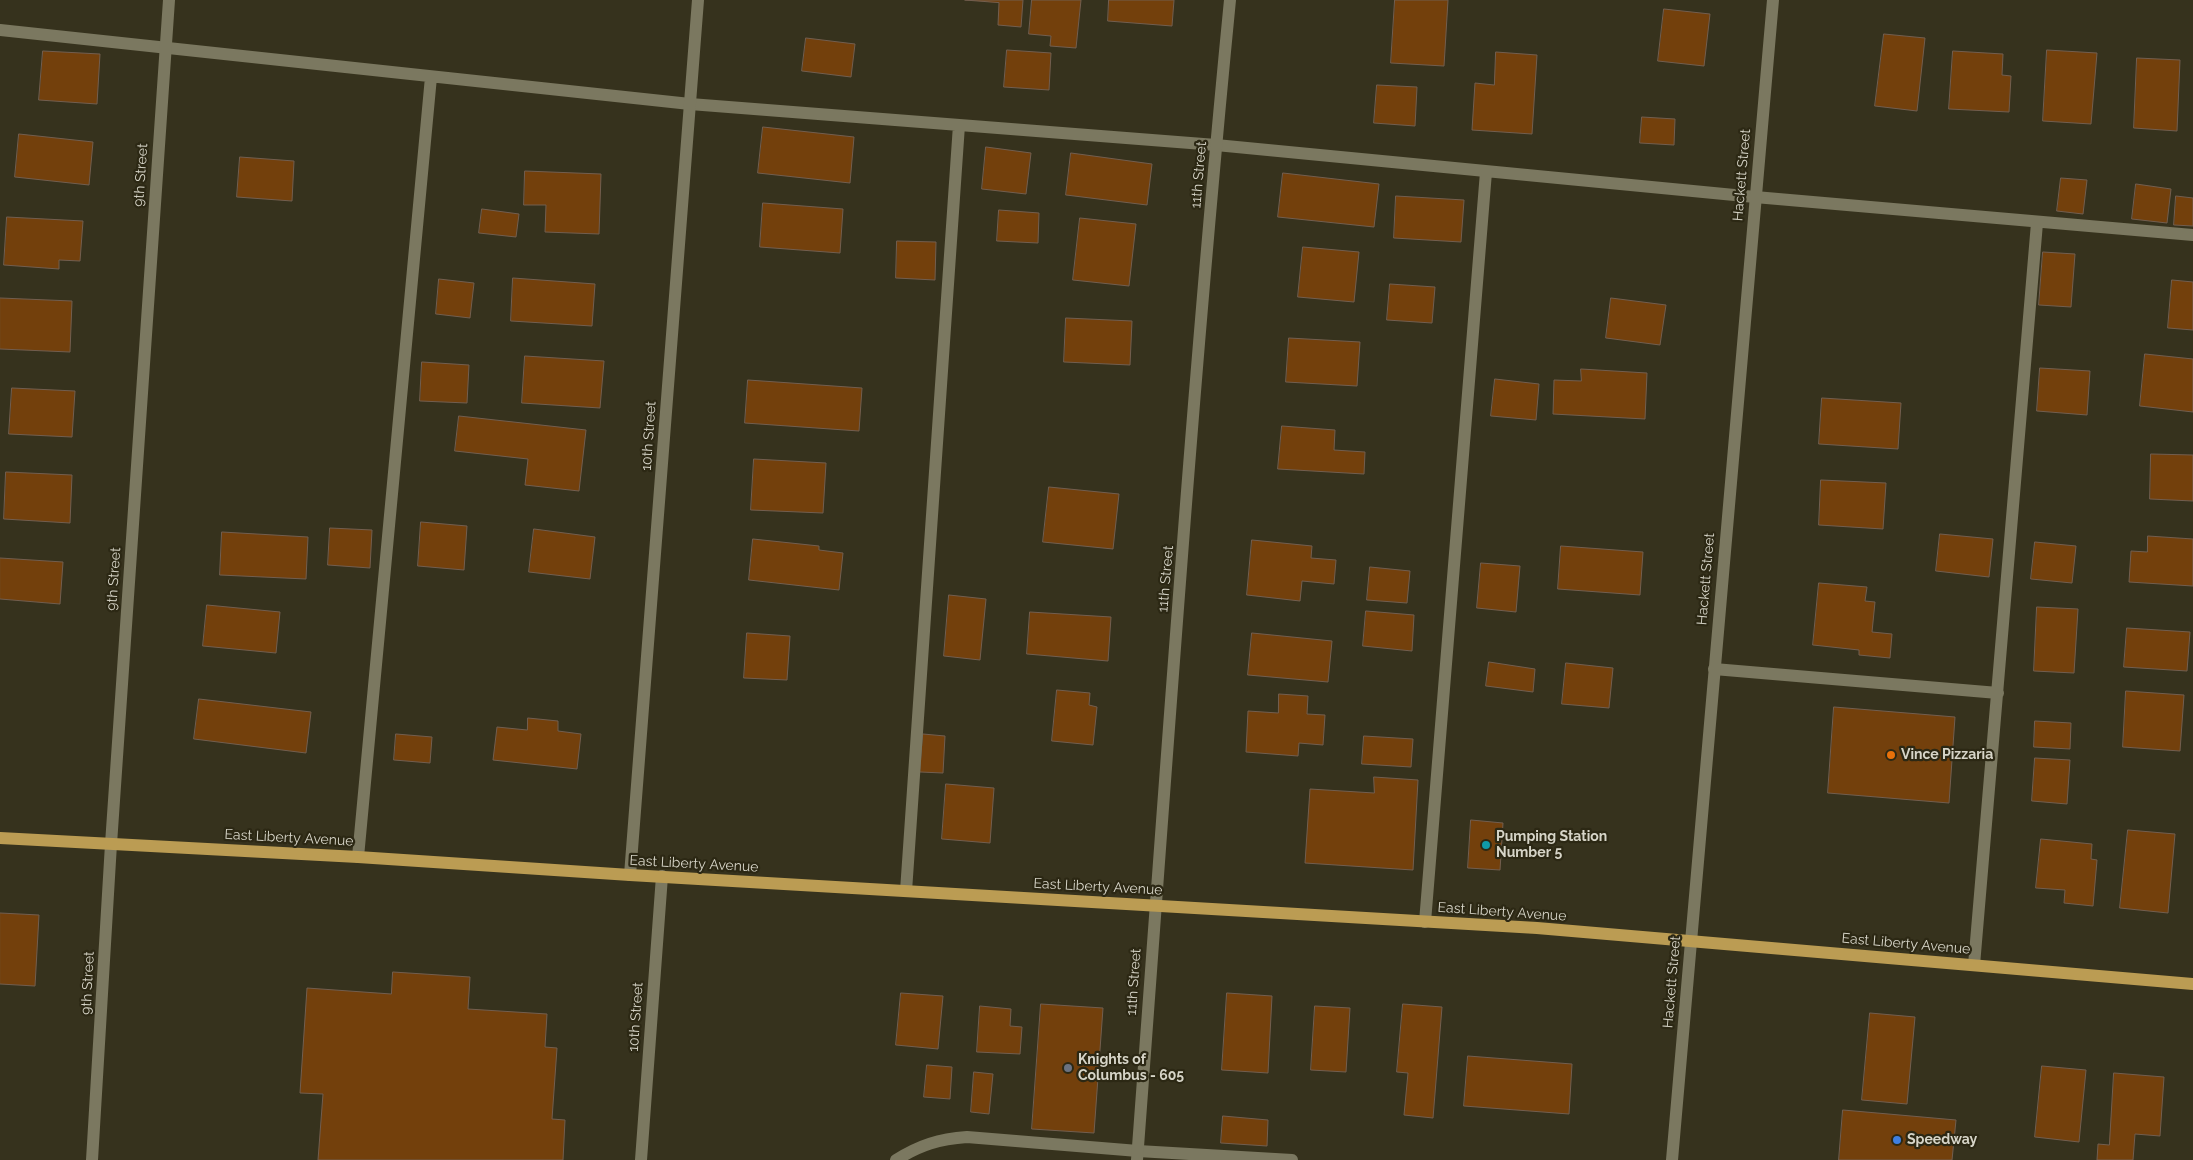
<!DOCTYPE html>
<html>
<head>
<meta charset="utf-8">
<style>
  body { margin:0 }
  canvas { display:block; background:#36321d }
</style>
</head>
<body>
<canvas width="2193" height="1160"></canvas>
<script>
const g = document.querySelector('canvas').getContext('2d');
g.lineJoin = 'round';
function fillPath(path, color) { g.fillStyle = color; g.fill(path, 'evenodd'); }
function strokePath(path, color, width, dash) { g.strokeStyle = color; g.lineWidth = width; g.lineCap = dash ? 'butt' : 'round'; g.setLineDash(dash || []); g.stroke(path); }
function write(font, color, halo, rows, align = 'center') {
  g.font = font + ' Raleway,sans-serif'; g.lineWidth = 4.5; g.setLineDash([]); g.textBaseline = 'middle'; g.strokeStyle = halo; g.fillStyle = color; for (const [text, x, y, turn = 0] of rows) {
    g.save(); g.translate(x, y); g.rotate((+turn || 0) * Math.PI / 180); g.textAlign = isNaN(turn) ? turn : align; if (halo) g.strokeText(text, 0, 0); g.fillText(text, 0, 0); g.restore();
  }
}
const building = new Path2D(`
  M965,0H1023L1021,27L998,25L999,3Z
  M1032,0H1081L1076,48L1050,46L1051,36L1029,34Z
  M1109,0H1174L1172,26L1108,21Z
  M1395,0H1448L1444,66L1391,63Z
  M1664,9L1710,14L1704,66L1658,61Z
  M1884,34L1925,38L1917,111L1875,106Z
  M806,38L855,44L851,77L802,71Z
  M1007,50L1051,53L1049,90L1004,87Z
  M2047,50L2097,53L2091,124L2043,121Z
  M43,51L100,54L97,104L39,100Z
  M1953,51L2003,54L2002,75L2011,76L2009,112L1949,109Z
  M1496,52L1537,55L1532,134L1472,130L1475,83L1494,85Z
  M2137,58L2180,60L2177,131L2134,128Z
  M1377,85L1417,87L1415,126L1374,123Z
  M1642,117L1675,119L1674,145L1640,143Z
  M763,127L854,137L850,183L758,173Z
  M19,134L93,142L89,185L15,177Z
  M986,147L1031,153L1026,194L982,189Z
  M1071,153L1152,164L1147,205L1066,195Z
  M240,157L294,161L292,201L237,197Z
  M525,171L601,174L599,234L545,232L546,205H524Z
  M1283,173L1379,184L1374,227L1278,217Z
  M2061,178L2087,180L2083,214L2057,211Z
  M2136,184L2171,189L2167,223L2132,219Z
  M1396,196L1464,200L1461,242L1394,238Z
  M2176,196L2193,198V226L2174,225Z
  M763,203L843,209L840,253L760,247Z
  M482,209L519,214L516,237L479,233Z
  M999,210L1039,213L1038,243L997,241Z
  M7,217L83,221L80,261L59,260V269L4,265Z
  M1080,218L1136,224L1129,286L1073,280Z
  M897,241L936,242L935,280L896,278Z
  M1303,247L1359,252L1354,302L1298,297Z
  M2043,252L2075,254L2071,307L2039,305Z
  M513,278L595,284L592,326L511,321Z
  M439,279L474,283L470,318L436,314Z
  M2172,280L2193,282V330L2168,328Z
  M1390,284L1435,287L1432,323L1387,320Z
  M0,298L72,301L70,352L0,349Z
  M1611,298L1666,305L1660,345L1606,338Z
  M1066,318L1132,321L1130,365L1064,362Z
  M1289,338L1360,342L1357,386L1286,382Z
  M2145,354L2193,359V412L2140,406Z
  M525,356L604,361L600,408L522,403Z
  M422,362L469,365L467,403L420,401Z
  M2040,368L2090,371L2087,415L2037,411Z
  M1581,369L1647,373L1645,419L1553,414L1554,380L1581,381Z
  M1495,379L1539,384L1536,420L1491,416Z
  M748,380L862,388L859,431L745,423Z
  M12,388L75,391L72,437L9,434Z
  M1822,398L1901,403L1898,449L1819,444Z
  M459,416L586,430L579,491L525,485L528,459L455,451Z
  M1282,426L1335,430L1334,450L1365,452L1364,474L1278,469Z
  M2151,454L2193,455V501L2150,499Z
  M754,459L826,463L823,513L751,510Z
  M6,472L72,475L70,523L4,519Z
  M1821,480L1886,483L1883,529L1819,525Z
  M1049,487L1119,494L1113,549L1043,542Z
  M421,522L467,526L464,570L418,566Z
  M330,528L372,530L370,568L328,565Z
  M534,529L595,537L590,579L529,572Z
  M222,532L308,537L306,579L220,575Z
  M1940,534L1993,539L1989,577L1936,571Z
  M2148,536L2193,539V586L2129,582L2131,551L2147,552Z
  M753,539L819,546V550L843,553L839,590L749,580Z
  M1252,540L1312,546L1311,558L1336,560L1334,584L1302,581L1300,601L1247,595Z
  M2035,542L2076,546L2072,583L2031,579Z
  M1561,546L1643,552L1640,595L1558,589Z
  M0,558L63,562L60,604L0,599Z
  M1481,563L1520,566L1516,612L1477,608Z
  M1370,567L1410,571L1407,603L1367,600Z
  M1819,583L1867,587L1865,601L1875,602L1872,632L1892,634L1890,658L1859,655V650L1813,645Z
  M949,595L986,599L980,660L944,656Z
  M207,605L280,612L276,653L203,646Z
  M2037,607L2078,609L2074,673L2034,671Z
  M1366,611L1414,615L1412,651L1363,646Z
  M1030,612L1111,617L1108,661L1027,654Z
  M2127,628L2190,632L2187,671L2124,667Z
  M747,633L790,636L787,680L744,678Z
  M1252,633L1332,641L1328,682L1248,675Z
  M1489,662L1535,669L1533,692L1486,686Z
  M1566,663L1613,668L1609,708L1562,704Z
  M1057,690L1090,693L1089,705L1097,707L1093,745L1052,741Z
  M2126,691L2184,695L2180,751L2123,747Z
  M1279,694L1308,696L1307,714L1325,715L1323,745L1299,743L1298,756L1246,752L1248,711L1278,713Z
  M199,699L311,712L306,753L194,739Z
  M1834,707L1955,717L1949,803L1828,793Z
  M528,718L558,721V731L581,734L577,769L493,760L497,727L527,730Z
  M2035,721L2071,723L2070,749L2034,747Z
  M396,734L432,737L430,763L394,760Z
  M923,734L945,736L943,773L920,772Z
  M1364,736L1413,739L1411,767L1362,764Z
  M2035,758L2070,760L2067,804L2032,801Z
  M1374,777L1418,780L1413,870L1305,863L1310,789L1374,793Z
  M946,784L994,788L990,843L942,839Z
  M1471,820L1503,823L1500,870L1468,868Z
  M2128,830L2175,834L2168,913L2120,908Z
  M2041,839L2092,844L2091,859L2097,860L2093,906L2064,903L2065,890L2036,888Z
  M0,913L39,915L35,986L0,984Z
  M393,972L470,977L468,1009L547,1014L545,1047L557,1048L552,1119L565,1120L563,1160H318L323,1094L300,1093L307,988L391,994Z
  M901,993L943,996L938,1049L896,1045Z
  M1227,993L1272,996L1268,1073L1222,1070Z
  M1041,1004L1103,1008L1094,1133L1032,1129Z
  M1403,1004L1442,1007L1433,1118L1404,1115L1408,1073L1397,1072Z
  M980,1006L1011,1009L1010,1026L1022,1027L1020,1054L977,1052Z
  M1315,1006L1350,1008L1346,1072L1311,1070Z
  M1870,1013L1915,1017L1907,1104L1862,1100Z
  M1468,1056L1572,1064L1569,1114L1464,1106Z
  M927,1065L952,1067L950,1099L924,1097Z
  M2042,1066L2086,1070L2079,1142L2035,1137Z
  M974,1072L993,1074L989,1114L971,1112Z
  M2114,1073L2164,1077L2160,1136L2135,1134L2133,1160H2097L2098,1144L2109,1145Z
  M1843,1110L1956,1120L1952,1160H1839Z
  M1223,1116L1268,1120L1267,1146L1221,1143Z`);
fillPath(building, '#73400c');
strokePath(building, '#725e4f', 1);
strokePath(new Path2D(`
  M0,30L690,104L1216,145L1755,197L2193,235
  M1714,669L1998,693
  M358,857L431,77
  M906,891L959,125
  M1425,922L1486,172
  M1974,965L2037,223
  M896,1160C920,1145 939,1139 967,1137L1138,1151L1292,1160`), '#7b7860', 12);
strokePath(new Path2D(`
  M630,875L698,0
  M92,1160L111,844L169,0
  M641,1160L662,876
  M1137,1160C1166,773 1192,386 1230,0`), '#7b7860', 12);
strokePath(new Path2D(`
  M1672,1160L1773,0`), '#7b7860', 12);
strokePath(new Path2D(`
  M0,838L358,857L630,875L1537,928L2193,984`), '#bb9c53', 12);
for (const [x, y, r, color] of [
  [1891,755,5,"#e8710a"],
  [1486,845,5,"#0f9aa8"],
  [1068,1068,5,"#6b7280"],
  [1897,1140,5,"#3f7fe0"]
]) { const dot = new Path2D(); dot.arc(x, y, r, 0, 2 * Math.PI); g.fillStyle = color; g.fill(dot); strokePath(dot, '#2c2814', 2); }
write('14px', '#d7d5c8', '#2c2814', [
  ["9th Street",141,175,-86],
  ["11th Street",1199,175,-85],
  ["Hackett Street",1742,175,-85],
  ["10th Street",649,436,-86],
  ["9th Street",114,579,-86],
  ["11th Street",1166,579,-85],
  ["Hackett Street",1706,579,-85],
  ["East Liberty Avenue",289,838,3],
  ["East Liberty Avenue",694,864,3],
  ["East Liberty Avenue",1098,887,3],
  ["East Liberty Avenue",1502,912,4],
  ["East Liberty Avenue",1906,944,5],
  ["11th Street",1134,982,-86],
  ["Hackett Street",1672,982,-85],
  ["9th Street",88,983,-87],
  ["10th Street",636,1017,-86]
]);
write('bold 14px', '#d7d5c8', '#2c2814', [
  ["Vince Pizzaria",1901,755],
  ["Pumping Station",1496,837],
  ["Number 5",1496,853],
  ["Knights of",1078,1060],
  ["Columbus - 605",1078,1076],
  ["Speedway",1907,1140]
], 'left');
</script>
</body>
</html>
